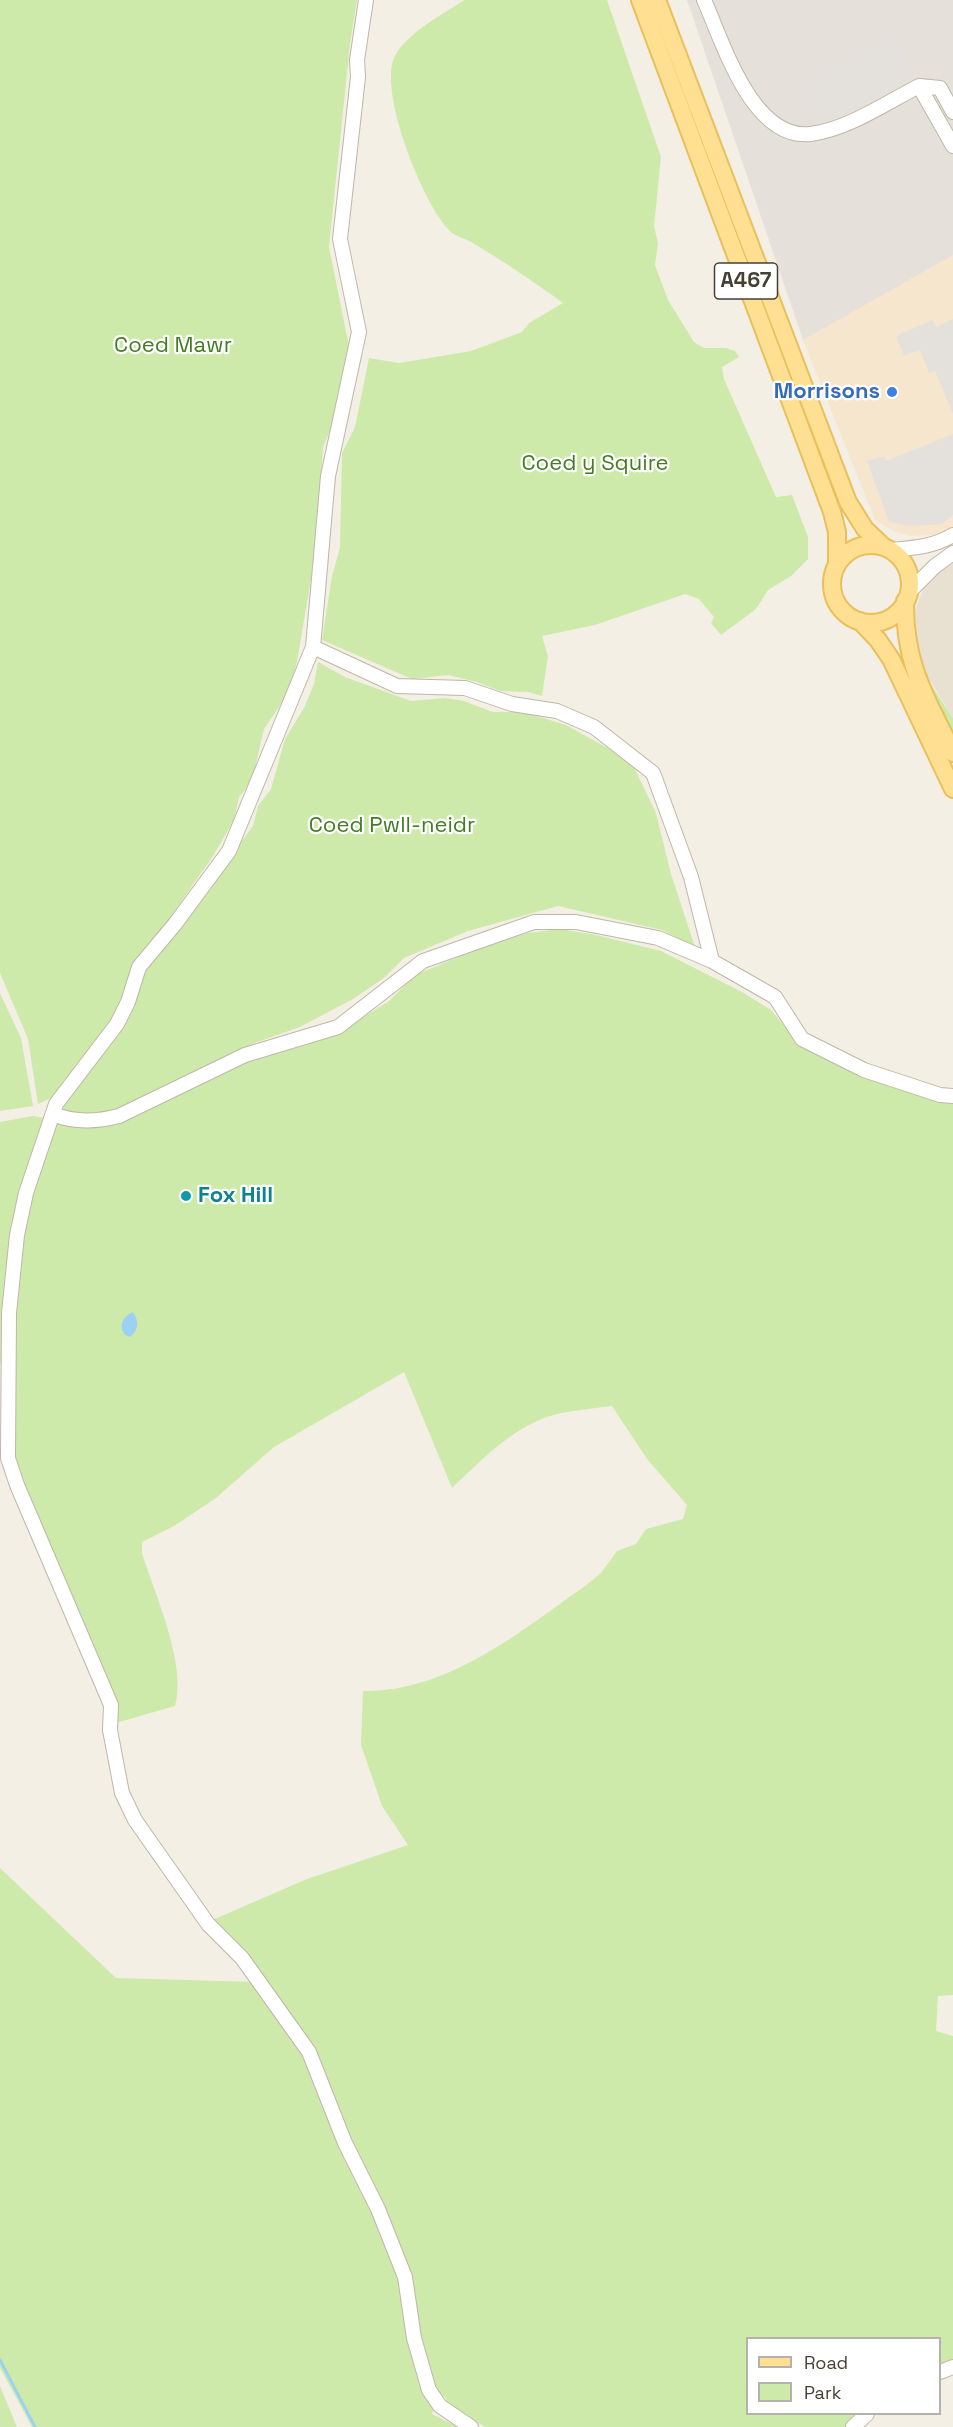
<!DOCTYPE html>
<html>
<head>
<meta charset="utf-8">
<style>
  body { margin:0 }
  #map { position:relative; width:953px; height:2427px; overflow:hidden; background:#f3efe5; font-family:"Space Grotesk",sans-serif }
  canvas { display:block }
  .legend { position:absolute; left:746px; top:2337px; width:195px; height:78px; box-sizing:border-box; background:#fff; border:2px solid #b5b2ae; margin:0; padding:8px 10px; list-style:none; font-size:18px; color:#463f34 }
  .legend li { display:flex; align-items:center; gap:12px; height:30px }
  .legend b { width:30px; border:2px solid #b5b2ae }
</style>
</head>
<body>
<div id="map">
<canvas width="953" height="2427"></canvas>
<ul class="legend">
<li><b style="height:8px;background:#ffe092"></b>Road</li>
<li><b style="height:16px;background:#ceeaab"></b>Park</li>
</ul>
</div>
<script>
const g = document.querySelector('canvas').getContext('2d');
g.lineJoin = 'round';
function fillPath(path, color) { g.fillStyle = color; g.fill(path, 'evenodd'); }
function strokePath(path, color, width, dash) { g.strokeStyle = color; g.lineWidth = width; g.lineCap = dash ? 'butt' : 'round'; g.setLineDash(dash || []); g.stroke(path); }
function write(font, color, halo, rows, align = 'center') {
  g.font = font + ' "Space Grotesk",sans-serif'; g.lineWidth = 4.5; g.setLineDash([]); g.textBaseline = 'middle'; g.strokeStyle = halo; g.fillStyle = color; for (const [text, x, y, turn = 0] of rows) {
    g.save(); g.translate(x, y); g.rotate((+turn || 0) * Math.PI / 180); g.textAlign = isNaN(turn) ? turn : align; if (halo) g.strokeText(text, 0, 0); g.fillText(text, 0, 0); g.restore();
  }
}
fillPath(new Path2D(`
  M953,553V718L923,669L917,650L914,613L923,589L941,571L943,560Z`), '#e8e1d2');
fillPath(new Path2D(`
  M953,252V533L911,536L893,531L875,520L803,340Z`), '#f7e6ce');
fillPath(new Path2D(`
  M687,0H953V255L803,340Z`), '#e5e0da');
fillPath(new Path2D(`
  M0,0H357L350,44L329,247L349,346L332,426L323,447L317,543L297,662L288,694L264,729L252,781L239,797L234,820L213,856L160,932L119,1013L58,1095L38,1104L28,1039L0,973Z
  M464,0H607L661,157L654,226L658,243L655,265L668,300L694,342L704,348H726L735,351L739,357L722,367L724,379L776,497L792,495L808,537V559L791,576L768,590L756,609L721,635L711,623L714,617L699,599L685,594L595,625L542,636L548,656L542,696L528,692L500,691L477,682L448,675L412,679L322,640L332,576L340,548L342,453L355,427L369,358L399,363L471,351L522,332L529,323L563,303C534,282 502,260 471,242C465,238 456,237 451,232C424,208 375,86 396,54C410,31 442,15 464,0Z
  M318,662L345,677L411,701L445,698L464,701L493,712H524L566,725L631,761L656,813L671,874L695,947L662,930L558,906L468,931L404,958L384,978L353,999L300,1027L252,1044L159,1092L104,1116L60,1115L64,1103L157,954L253,826L258,806L271,789L285,739L304,708L314,684Z
  M930,683L953,718V733Z
  M559,929L592,934L661,951L742,992L771,1010L797,1041L953,1100V1995L938,1996L936,2031L953,2036V2364L940,2367V2338H748V2414H862L849,2427H485L447,2403L446,2398L431,2386L418,2336L363,2173L315,2055L210,1921L307,1879L408,1845L382,1806L361,1745L363,1691C448,1692 518,1633 585,1586L601,1573L617,1551L636,1544L646,1529L683,1519L687,1505L647,1459L612,1406C595,1408 578,1410 561,1413C516,1423 484,1458 452,1488L404,1372L274,1447L216,1498L174,1526L142,1542V1553C155,1595 187,1664 175,1706L116,1723L10,1457L13,1317L28,1199L57,1122L100,1124L240,1062L307,1045L336,1033L388,1002L415,975L485,946L528,933Z
  M0,993L21,1038L33,1106L0,1111Z
  M33,1116L46,1118L28,1173L4,1359L0,1364V1122Z
  M0,1868L116,1978L255,1982L304,2049L400,2270L414,2348L433,2410L432,2414L458,2427H32L0,2368Z
  M0,2386L17,2427H0Z`), '#ceeaab');
fillPath(new Path2D(`
  M892,36L912,78L820,121L800,78Z
  M953,319V414L935,371L929,373L920,350L904,356L896,336L932,320L936,327Z
  M953,434V515L942,524L909,526L889,522L867,461L884,456L886,461Z`), '#e4e1dd');
fillPath(new Path2D(`
  M133,1312C139,1321 139,1330 130,1337L125,1335C118,1326 123,1316 133,1312Z`), '#9dd1f4');
strokePath(new Path2D(`
  M0,2360L35,2427`), '#9dd1f4', 3);
const minor = new Path2D(`
  M366,0L357,60L358,77L340,239L359,332L328,476L313,647L229,851L175,924L139,967L128,1002L117,1024L56,1104L26,1193L17,1235L9,1313L8,1458L17,1485L111,1705L110,1730L122,1793L135,1820L208,1924L242,1958L309,2052L345,2143L378,2209L405,2277L414,2338L429,2390L440,2406L471,2427
  M704,0C723,42 752,141 811,134C848,129 886,103 919,86L953,146
  M919,86L940,88L953,112
  M890,550C913,548 933,547 953,535
  M909,592L935,566L953,553
  M313,647L397,686L465,688L512,704L557,711L594,727L653,773L691,877L712,961L775,997L802,1039L864,1070L940,1095L953,1096
  M53,1114C75,1123 96,1122 119,1116L245,1055L338,1027L423,961L534,922H576L658,938L712,961
  M940,2372L953,2367
  M853,2427L867,2414`);
const major = new Path2D(`
  M640,0L832,512L837,532V564
  M657,0L848,502L865,529L884,547
  M832 584a39 39 0 1 1 78 0a39 39 0 1 1-78 0Z
  M905,601C904,665 926,697 953,753
  M860,621L878,640L891,659L953,789`);
strokePath(minor, '#bfb7a7', 16);
strokePath(major, '#eabf5c', 20);
strokePath(minor, '#fff', 14);
strokePath(major, '#ffe092', 16);
for (const [x, y, r, color] of [
  [892,392,6,"#3f7fe0"],
  [186,1196,6,"#0f9aa8"]
]) { const dot = new Path2D(); dot.arc(x, y, r, 0, 2 * Math.PI); g.fillStyle = color; g.fill(dot); strokePath(dot, '#fff', 2); }
for (const [x, y, w] of [
  [746,281,63]
]) { const box = new Path2D(); box.roundRect(x - w / 2, y - 18, w, 36, 4.5); g.fillStyle = '#fff'; g.fill(box); strokePath(box, '#463f34', 1.5); }
write('bold 21px', '#463f34', null, [
  ["A467",746,281]
]);
write('22px', '#457b24', '#fff', [
  ["Coed Mawr",173,346],
  ["Coed y Squire",595,464],
  ["Coed Pwll-neidr",392,826]
]);
write('bold 22px', '#366cbe', '#fff', [
  ["Morrisons",880,392]
], 'right');
write('bold 22px', '#0d838f', '#fff', [
  ["Fox Hill",198,1196]
], 'left');
</script>
</body>
</html>
